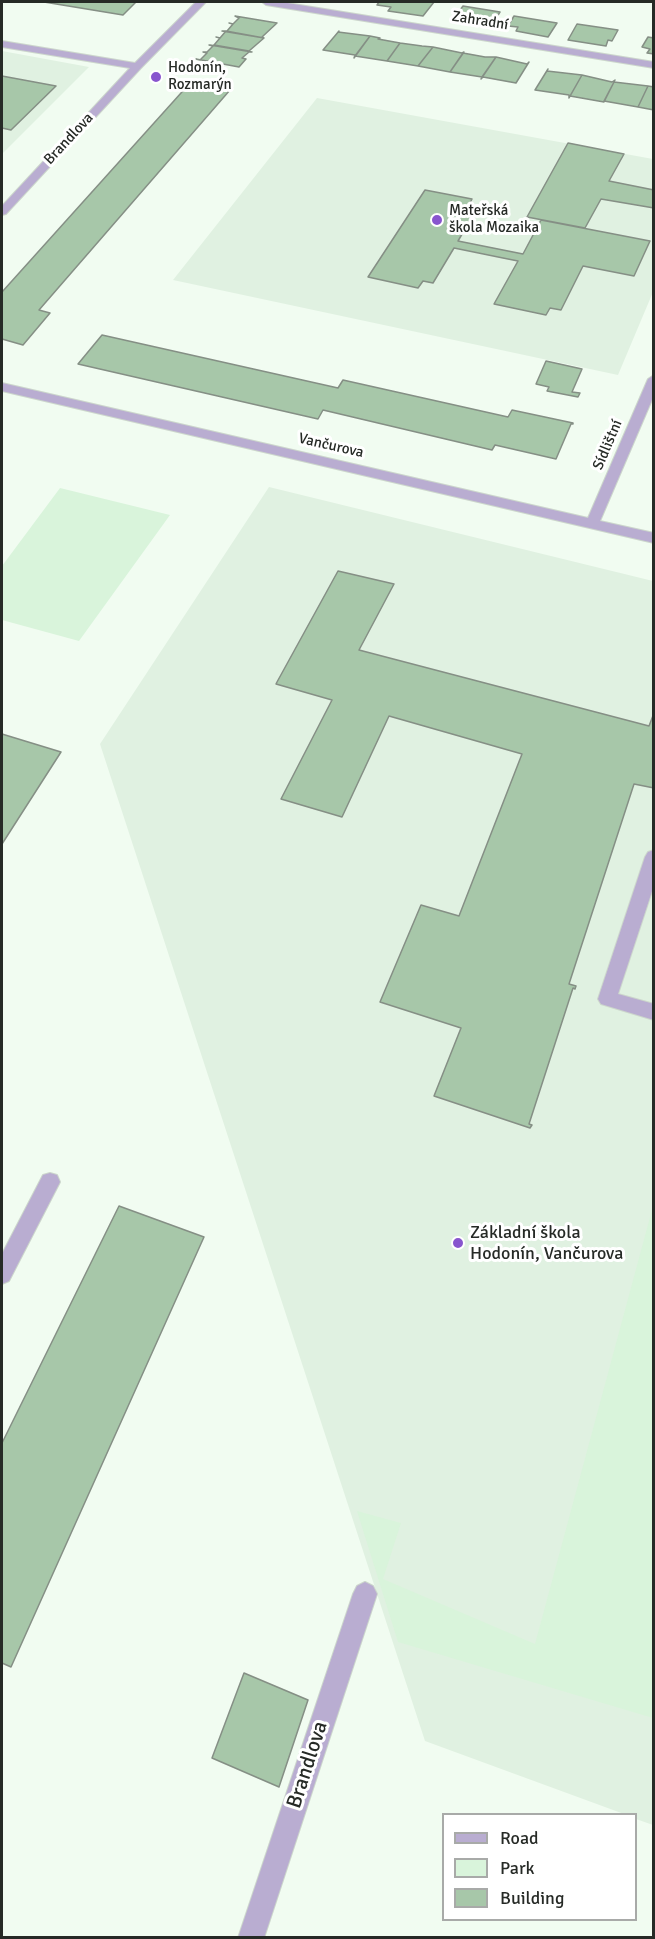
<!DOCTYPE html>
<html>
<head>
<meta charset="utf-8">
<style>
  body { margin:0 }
  #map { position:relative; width:655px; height:1939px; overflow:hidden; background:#f1fcf1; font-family:Signika,sans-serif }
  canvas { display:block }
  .frame { position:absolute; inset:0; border:3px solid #262a26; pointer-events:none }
  .legend { position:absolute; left:442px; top:1813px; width:195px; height:108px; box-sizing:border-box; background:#fff; border:2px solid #a8aaa8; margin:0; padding:8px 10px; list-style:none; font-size:18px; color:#262a26 }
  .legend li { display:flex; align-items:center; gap:12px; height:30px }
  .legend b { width:30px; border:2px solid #a8aaa8 }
</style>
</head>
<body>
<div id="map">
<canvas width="655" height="1939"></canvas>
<div class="frame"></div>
<ul class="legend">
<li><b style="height:8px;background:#b9add1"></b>Road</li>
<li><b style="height:16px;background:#d9f4db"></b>Park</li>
<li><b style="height:16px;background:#a7c7a9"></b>Building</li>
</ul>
</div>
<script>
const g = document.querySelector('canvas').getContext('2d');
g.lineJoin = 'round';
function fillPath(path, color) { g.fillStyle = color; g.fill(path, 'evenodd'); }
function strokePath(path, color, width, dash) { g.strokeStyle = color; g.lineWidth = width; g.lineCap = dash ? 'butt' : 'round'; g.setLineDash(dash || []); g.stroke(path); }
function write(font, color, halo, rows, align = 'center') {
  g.font = font + ' Signika,sans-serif'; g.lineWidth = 6; g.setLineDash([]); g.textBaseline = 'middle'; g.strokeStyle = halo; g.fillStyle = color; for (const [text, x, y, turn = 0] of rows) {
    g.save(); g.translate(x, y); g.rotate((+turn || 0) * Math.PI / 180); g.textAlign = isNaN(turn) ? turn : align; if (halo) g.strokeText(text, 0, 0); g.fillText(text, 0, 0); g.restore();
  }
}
fillPath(new Path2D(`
  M2,51L89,67L2,154Z
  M317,98L653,159V292L618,375L173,280Z
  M269,487L653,581V1825L636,1819V1814H624L425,1741L100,744Z`), '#e0f1e1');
fillPath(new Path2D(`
  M60,488L170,515L79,641L2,620V566Z
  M653,1206V1718L398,1642L357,1511L401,1523L383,1579L535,1644Z`), '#d9f4db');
const building = new Path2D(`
  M44,2H136L123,15Z
  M379,2H434L423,16L388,11L391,7L377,5Z
  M463,6L500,12L493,23L483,22L480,26L452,21Z
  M235,16L277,23L262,37L264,38L222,31H227L233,24L229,23L233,24L239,18Z
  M514,16L557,23L548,37L516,31L518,27L508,26Z
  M577,24L618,30L612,41L608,40L606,46L568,40Z
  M226,31L264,38L249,51L214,45L220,38L216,37L220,38Z
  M339,31L338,32L370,36L354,58L355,55L323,50Z
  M370,36L380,38L378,39L400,43L387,61L355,56Z
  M648,37L654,38V54L647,53L650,49L642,47Z
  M400,43L422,46L433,47L418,66L387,61Z
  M209,45H210L252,52H249L242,58L246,59L239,67L196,59L200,60L207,53L203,52H207L213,46Z
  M433,47L462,53L464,52L450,72L418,66Z
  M463,53L485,57H496L482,77L450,72Z
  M496,57L527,64L529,62L516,83L483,77L481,79Z
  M548,69L547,71L582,75L569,98V95L535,90Z
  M582,75L612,82L615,80L604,102L570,96Z
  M2,76L56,86L11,130L2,128Z
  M614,82L648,86L638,107L604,101Z
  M190,83L230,90L39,310L50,313L23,345L2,339V292Z
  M648,86L654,87V110L638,107Z
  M568,143L624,154L609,181L654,190V208L601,199L585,228L527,217Z
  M425,190L472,199L469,205L478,207L458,241L523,254L541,220L650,241L634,276L583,266L561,310L550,308L546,315L494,304L518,261L503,258L454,248L433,283L423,281L418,288L368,277Z
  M102,335L338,388L343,380L508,417L512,410L573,423V424H571L556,459L495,445L492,450L323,410L318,419L78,364Z
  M546,361L582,369L572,392L580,393L578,397L547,391L549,387L536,384Z
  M338,571L394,584L359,650L649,726L654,713V788L634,784L569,984L576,986L575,989L573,988L529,1124L532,1125L530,1128L434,1096L461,1028L380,1002L421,905L459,916L522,754L389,716L342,817L281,799L332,700L276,684L277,682Z
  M2,734L61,752L2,844Z
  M119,1206L204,1237L11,1667L2,1663V1443Z
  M244,1673L308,1700L279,1787L212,1758Z`);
fillPath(building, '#a7c7a9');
strokePath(building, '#858f85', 1.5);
const lane = new Path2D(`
  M654,850V885L618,994L654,1004V1020L601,1004L598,999L645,857L648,852Z`);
const street = new Path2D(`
  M196,2H206L141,68L6,214L2,215V206L130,68L2,47V41L135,63Z
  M262,2H281L654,62V68L266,5Z
  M654,375V395L600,521L654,533V543L2,391V383L588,518L648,379Z
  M50,1173L57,1175L60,1182L9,1281L2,1284V1254L43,1175Z
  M365,1582L373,1586L377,1594L264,1938H238L353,1594L357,1586Z`);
strokePath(lane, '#ccd6cc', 2);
strokePath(street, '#ccd6cc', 2);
fillPath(lane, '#b9add1');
fillPath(street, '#b9add1');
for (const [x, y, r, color] of [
  [156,77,6,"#8855ce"],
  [437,220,6,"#8855ce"],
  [458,1243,6,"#8855ce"]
]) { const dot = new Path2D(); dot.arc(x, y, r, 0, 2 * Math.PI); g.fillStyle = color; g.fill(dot); strokePath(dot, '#fff', 2); }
write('15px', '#262a26', '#fff', [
  ["Zahradní",480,21,9],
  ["Brandlova",69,139,-47],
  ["Sídlištní",608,445,-67],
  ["Vančurova",331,446,13]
]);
write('15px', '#262a26', '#fff', [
  ["Hodonín,",168,68],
  ["Rozmarýn",168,85],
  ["Mateřská",449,211],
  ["škola Mozaika",449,228]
], 'left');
write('18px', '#262a26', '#fff', [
  ["Základní škola",470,1233],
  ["Hodonín, Vančurova",470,1254]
], 'left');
write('21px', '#262a26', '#fff', [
  ["Brandlova",308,1765,-72]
]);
</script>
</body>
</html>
